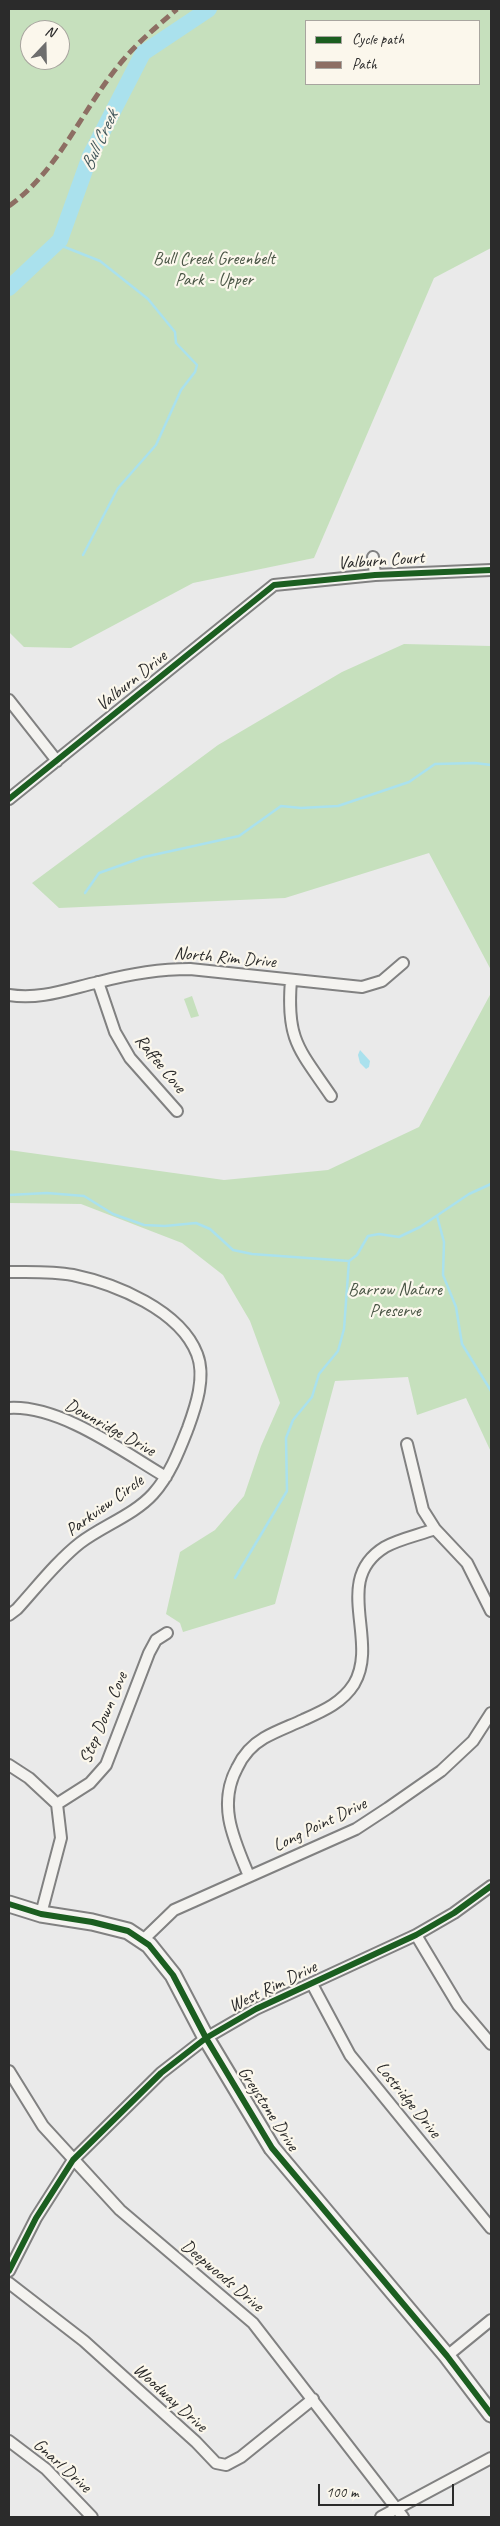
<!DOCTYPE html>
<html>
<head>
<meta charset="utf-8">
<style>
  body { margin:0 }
  #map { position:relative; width:500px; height:2526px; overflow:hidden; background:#eaeaea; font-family:Caveat,sans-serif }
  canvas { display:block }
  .frame { position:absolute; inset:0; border:10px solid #2b2b2b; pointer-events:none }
  .legend { position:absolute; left:305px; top:20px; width:175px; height:65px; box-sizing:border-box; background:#fbf7ec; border:1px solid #a8a59f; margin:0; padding:6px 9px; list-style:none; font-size:15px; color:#2b2b2b }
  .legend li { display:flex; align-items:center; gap:10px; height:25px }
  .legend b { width:25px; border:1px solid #a8a59f }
  .north { position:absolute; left:20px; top:20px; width:50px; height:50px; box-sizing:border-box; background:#fbf7ec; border:1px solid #a8a59f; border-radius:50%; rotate:21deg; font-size:14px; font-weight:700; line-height:20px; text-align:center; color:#2b2b2b }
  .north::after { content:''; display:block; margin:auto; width:18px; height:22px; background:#6e6e6e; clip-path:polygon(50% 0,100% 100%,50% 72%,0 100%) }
  .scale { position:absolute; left:318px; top:2484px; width:136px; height:22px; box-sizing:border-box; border:2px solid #2b2b2b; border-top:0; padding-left:6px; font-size:15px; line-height:18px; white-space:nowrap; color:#2b2b2b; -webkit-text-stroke:4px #fbf7ec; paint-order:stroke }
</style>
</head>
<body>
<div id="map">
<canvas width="500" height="2526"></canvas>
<div class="frame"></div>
<ul class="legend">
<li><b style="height:6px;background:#1b5e20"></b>Cycle path</li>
<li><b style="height:6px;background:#8d6e63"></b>Path</li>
</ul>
<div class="north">N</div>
<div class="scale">100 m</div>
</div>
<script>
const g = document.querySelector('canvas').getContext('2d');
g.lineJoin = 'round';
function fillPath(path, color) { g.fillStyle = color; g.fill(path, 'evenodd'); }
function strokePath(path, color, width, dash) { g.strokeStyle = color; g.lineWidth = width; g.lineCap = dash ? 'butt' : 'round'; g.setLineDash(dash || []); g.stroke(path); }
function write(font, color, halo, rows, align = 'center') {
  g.font = font + ' Caveat,sans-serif'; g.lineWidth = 4.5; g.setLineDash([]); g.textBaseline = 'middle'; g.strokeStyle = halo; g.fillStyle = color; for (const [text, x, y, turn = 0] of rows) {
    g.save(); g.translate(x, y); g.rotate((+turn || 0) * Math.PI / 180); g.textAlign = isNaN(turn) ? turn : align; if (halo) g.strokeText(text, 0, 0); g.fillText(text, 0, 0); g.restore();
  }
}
fillPath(new Path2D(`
  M9,9H491V248L434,278L314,558L193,583L71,648L24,647L9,632ZM306,21H479V84H306ZM30,30H60V60H30Z
  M404,644L491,646V970L429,853L285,898L59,908L32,883L218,745L342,672Z
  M491,993V1452L466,1398L417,1415L408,1377L335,1381L275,1604L183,1632L180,1623L166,1614L180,1552L215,1530L244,1496L261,1446L280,1403L250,1321L223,1275L182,1243L81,1204L9,1203V1150L224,1180L328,1170L419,1127Z
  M192,996L199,1016L191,1018L184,999Z`), '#c6e0bd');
fillPath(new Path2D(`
  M360,1050L370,1061L369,1067L366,1069L360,1063L358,1055Z`), '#aae1ed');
strokePath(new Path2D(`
  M57,244L100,261L148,299L175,332L176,343L197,365L195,372L181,390L156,445L118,488L83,555
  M85,893L99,873L144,857L239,836L281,806L301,808L338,806L409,782L435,764L475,763L491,765
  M9,1195L47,1193L84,1196L113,1214L144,1225L165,1226L196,1223L210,1229L233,1250L252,1254L349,1261L357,1255L368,1236L379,1234L399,1237L420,1227L469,1194L491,1184
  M437,1216L444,1242L443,1275L456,1307L462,1344L491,1391
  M235,1578L287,1491L286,1438L293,1420L312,1397L319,1374L338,1351L344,1329L349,1261`), '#aae1ed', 2.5);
strokePath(new Path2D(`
  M9,288L60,240L90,156L143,53L209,9`), '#aae1ed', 16);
const street = new Path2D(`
  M373,557L375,575
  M9,700L57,761
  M9,799L274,585L375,575L491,570
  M291,980C286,1040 299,1049 331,1096
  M98,982L115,1032L130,1058L177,1111
  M9,995C41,1000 68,989 99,982C129,974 159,969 190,969L362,987L382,981L403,963
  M9,1272C30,1272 52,1271 73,1275C116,1284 180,1310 197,1354C206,1377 196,1406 188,1428C179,1451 170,1475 153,1494C134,1515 102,1526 80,1543C57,1561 37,1587 17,1609L9,1615
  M9,1408C60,1405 122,1451 166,1477
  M407,1444L423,1510L435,1529L467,1563L491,1611
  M9,1765L29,1778L57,1804L61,1838L41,1914
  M57,1804L90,1783L106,1765L149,1653L156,1640L167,1633
  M249,1876C234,1840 217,1805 237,1768C243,1755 252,1745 264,1738C276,1731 290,1726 303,1720C323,1711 342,1703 354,1684C380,1640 331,1580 385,1547C399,1539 419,1535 435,1529
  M416,1935L458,2005L491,2044
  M144,1939L174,1910L356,1829L388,1808L441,1771L473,1741L491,1713
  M312,1984L350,2055L491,2228
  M9,2071L43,2126L120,2210L253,2323L403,2517
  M9,2271L36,2218L73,2160L161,2073L206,2038L256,2009L416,1935L454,1913L491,1886
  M9,2283L84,2341L196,2442L216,2463L226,2465L241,2457L313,2399
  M447,2356L491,2320
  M9,2441L46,2469L92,2517
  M381,2517L491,2458`);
const secondary = new Path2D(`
  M9,1904L41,1914L92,1922L128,1931L149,1945L173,1975L206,2038L272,2148L447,2356L491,2414`);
strokePath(street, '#818181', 14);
strokePath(secondary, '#818181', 19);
strokePath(street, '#f4f3f0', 10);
strokePath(secondary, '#f4f3f0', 15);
strokePath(new Path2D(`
  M9,206C61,169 83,106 124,59C140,40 159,25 177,9`), '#8d6e63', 5, [10, 5]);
strokePath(new Path2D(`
  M9,799L274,585L375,575L491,570
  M9,1904L41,1914L92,1922L128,1931L149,1945L173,1975L206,2038L272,2148L447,2356L491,2414
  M9,2271L36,2218L73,2160L161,2073L206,2038L256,2009L416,1935L454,1913L491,1886`), '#1b5e20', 6);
write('18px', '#4a5646', '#fbf7ec', [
  ["Bull Creek Greenbelt",214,259],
  ["Park - Upper",214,280],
  ["Barrow Nature",395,1290],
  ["Preserve",395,1311]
]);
write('18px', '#2b2b2b', '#fbf7ec', [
  ["Valburn Court",381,561,-4],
  ["Valburn Drive",132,681,-39],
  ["North Rim Drive",225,958,5],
  ["Raffee Cove",160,1064,51],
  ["Downridge Drive",110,1428,29],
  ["Parkview Circle",105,1506,-36],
  ["Step Down Cove",104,1718,-67],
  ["Long Point Drive",320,1825,-26],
  ["West Rim Drive",273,1987,-26],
  ["Lostridge Drive",408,2100,51],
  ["Greystone Drive",268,2109,57],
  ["Deepwoods Drive",222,2276,40],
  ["Woodway Drive",170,2398,42],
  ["Gnarl Drive",62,2466,42]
]);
write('italic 19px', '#44585c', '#fbf7ec', [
  ["Bull Creek",100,141,-65]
]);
</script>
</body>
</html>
